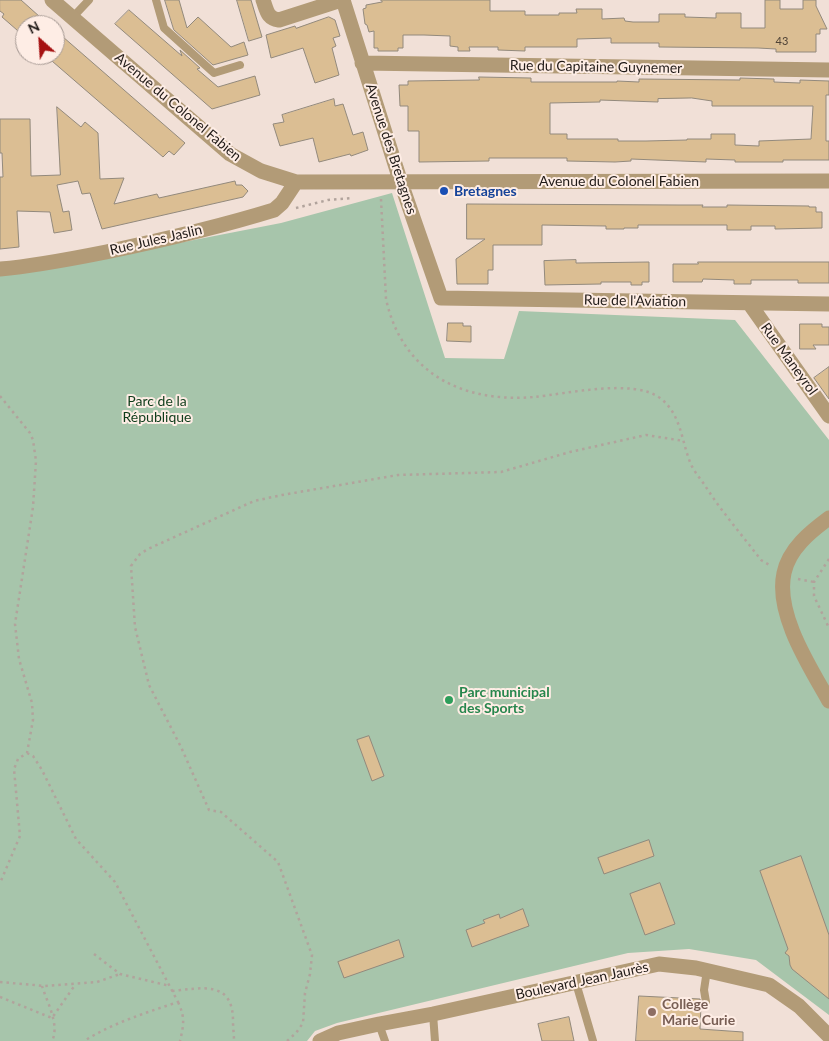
<!DOCTYPE html>
<html>
<head>
<meta charset="utf-8">
<style>
  body { margin:0 }
  #map { position:relative; width:829px; height:1041px; overflow:hidden; background:#f1e0d7; font-family:Lato,sans-serif }
  canvas { display:block }
  .north { position:absolute; left:15px; top:15px; width:50px; height:50px; box-sizing:border-box; background:#feede5; border:1px solid #a59993; border-radius:50%; rotate:334deg; font-size:14px; font-weight:700; line-height:20px; text-align:center; color:#201a17 }
  .north::after { content:''; display:block; margin:auto; width:18px; height:22px; background:#a61111; clip-path:polygon(50% 0,100% 100%,50% 72%,0 100%) }
</style>
</head>
<body>
<div id="map">
<canvas width="829" height="1041"></canvas>
<div class="north">N</div>
</div>
<script>
const g = document.querySelector('canvas').getContext('2d');
g.lineJoin = 'round';
function fillPath(path, color) { g.fillStyle = color; g.fill(path, 'evenodd'); }
function strokePath(path, color, width, dash) { g.strokeStyle = color; g.lineWidth = width; g.lineCap = dash ? 'butt' : 'round'; g.setLineDash(dash || []); g.stroke(path); }
function write(font, color, halo, rows, align = 'center') {
  g.font = font + ' Lato,sans-serif'; g.lineWidth = 4; g.setLineDash([]); g.textBaseline = 'middle'; g.strokeStyle = halo; g.fillStyle = color; for (const [text, x, y, turn = 0] of rows) {
    g.save(); g.translate(x, y); g.rotate((+turn || 0) * Math.PI / 180); g.textAlign = isNaN(turn) ? turn : align; if (halo) g.strokeText(text, 0, 0); g.fillText(text, 0, 0); g.restore();
  }
}
fillPath(new Path2D(`
  M392,193L445,358L504,359L519,311L735,320L829,440V1015L756,960L689,949L628,953L337,1023L315,1031L307,1041H0V274L81,262L281,223Z`), '#a7c5ab');
const building = new Path2D(`
  M0,0H21L49,25H25V37L2,17L4,14L0,11Z
  M165,0H179L187,28L198,17L231,47L244,42L248,55L213,65L174,30Z
  M237,0H251L262,37L249,41Z
  M381,0H490V11H525V15H559V13H577L576,9H602V19L624,18L625,21L633,22H659V14H685V17L716,18V13H741V28H765V0H780V9H803V0H816V6L827,29H820V34H816V52H776V49L758,48L659,47V43H611V38L577,39V47H525V51L498,50V47H469L470,51H458V47L450,46V36L424,35H403V48H398V51H378V48H374V31L369,32L367,25L365,24L363,9L366,8V5L382,2Z
  M129,10L182,56L180,50L200,68L197,69L218,87L255,76L260,95L212,109L115,24Z
  M329,17L335,20L340,36L333,38L336,46L332,48L339,75L315,83L303,48L271,58L266,35L295,26L296,28Z
  M55,30L185,143L174,155L169,151L163,157L45,55H55Z
  M479,77L531,78V82H617V81L639,82V79L740,80V78L774,79V82L800,83V80L829,81V95H826V141H829V160H783V162H735V160L706,159V162L631,159V161L615,162L567,161V158H489V161L419,162V131H408V106H400L399,85H408V81L479,80ZM692,98L712,101V106H813L811,139L759,141V146L735,145V134H711V139H687V140L646,141H618V139H567V134H550V103L600,102V100L658,102V99Z
  M334,99L335,106L343,104L353,135L363,132L368,150L351,156L350,154L319,162L313,138L280,146L273,124L284,122L282,115Z
  M57,107L81,127L85,122L98,133L100,179L124,178L114,204L157,194L159,198L235,181L236,185H242L248,191L243,197L102,229L90,193L82,194L78,181L57,185L63,212L69,211L72,230L54,233L50,212L17,211L19,247L0,249V177H3L2,153H0V119H30L31,176L60,175Z
  M467,204L679,205H703L702,207H727V205L809,206V207H816V212H822V228L775,229V226H751V230H727V225H638V228H624V229H606V226L542,225V245H493V270H488V284H457L456,259L485,239H467Z
  M576,260V263L649,262V282H642V285H631V282H601V284L545,285L544,261Z
  M698,262H829V283H798V280H751V284H734V280L703,279L702,282H673V264H698Z
  M448,323H463V326H471V342L447,341Z
  M800,324H822V327H829V345H813L816,349H800Z
  M829,367V399L814,378Z
  M369,736L384,776L372,781L357,740Z
  M649,840L654,856L604,874L598,858Z
  M801,856L829,935V999L792,969L790,965L789,956L785,953L788,949L760,871Z
  M660,883L675,924L645,935L630,894Z
  M523,909L529,926L472,947L466,930L485,923L483,920L499,914L500,918Z
  M399,940L404,957L344,978L338,962Z
  M639,996L700,999L701,1005L700,1029L743,1032V1041H636Z
  M569,1017L574,1041H542L538,1024Z`);
fillPath(building, '#dbbe93');
strokePath(building, '#92897c', 1);
strokePath(new Path2D(`
  M381,199L386,299C393,331 409,358 436,376C464,395 501,400 534,397C566,394 633,378 660,398C681,414 681,439 690,462C693,470 699,477 704,484C721,511 742,535 761,560L771,566
  M296,208L328,200L352,198
  M0,396L30,433L33,440L36,461L33,507L15,624L19,659L32,703L33,720L27,753L18,759L14,769L20,836L0,883
  M829,559L814,582V596L829,628
  M798,579L814,582
  M27,753L33,756L42,770L76,839L115,882L178,1002C145,1013 113,1023 84,1041
  M94,954L120,974L170,986
  M0,982L45,986L97,982L120,974
  M42,986C47,1002 60,1025 52,1041
  M172,991C202,988 233,980 233,1021C233,1028 234,1034 234,1041
  M0,997L52,1018L75,985
  M178,1002C185,1017 184,1024 180,1041
  M287,1041L296,1033L303,1023L305,993L310,974L312,955L278,862L221,812L209,810L181,747L149,685L135,627L131,566L140,554L148,549L254,501L282,495L398,475L501,472L570,452L646,435L684,441`), '#b1a39c', 2.5, [2.5, 4]);
strokePath(new Path2D(`
  M156,0L164,28L214,73L240,65
  M72,18L89,0
  M576,983L593,1041
  M706,1002L704,990L707,970
  M433,1014L435,1041
  M379,1024L385,1041`), '#b29b77', 8);
strokePath(new Path2D(`
  M52,0L230,154L261,171L296,182L829,181
  M263,0C267,11 267,18 279,20L341,0
  M343,0L401,183L441,298L829,304
  M362,63L829,70
  M0,269C36,266 71,259 106,252C163,240 219,227 274,210L282,203L296,182
  M749,303L829,416
  M829,518C810,532 789,549 784,573C775,614 810,667 829,701`), '#b29b77', 15);
strokePath(new Path2D(`
  M320,1041L338,1033L379,1024L433,1014L659,964L696,968L769,985L799,1006L829,1036`), '#b29b77', 15);
for (const [x, y, r, color] of [
  [444,191,5,"#1a4fb4"],
  [449,700,5,"#2e9e5b"],
  [652,1012,5,"#8d6e63"]
]) { const dot = new Path2D(); dot.arc(x, y, r, 0, 2 * Math.PI); g.fillStyle = color; g.fill(dot); strokePath(dot, '#feede5', 2); }
write('11px', '#4f4336', null, [
  ["43",782,41]
]);
write('14px', '#201a17', '#feede5', [
  ["Rue du Capitaine Guynemer",596,67,1],
  ["Avenue du Colonel Fabien",178,107,40],
  ["Avenue des Bretagnes",391,149,72],
  ["Avenue du Colonel Fabien",619,181],
  ["Rue Jules Jaslin",156,240,-13],
  ["Rue de l'Aviation",635,301,1],
  ["Rue Maneyrol",789,359,54],
  ["Boulevard Jean Jaurès",582,981,-12]
]);
write('bold 14px', '#164399', '#feede5', [
  ["Bretagnes",454,191]
], 'left');
write('14px', '#0e3c1a', '#feede5', [
  ["Parc de la",157,401],
  ["République",157,417]
]);
write('bold 14px', '#27864d', '#feede5', [
  ["Parc municipal",459,692],
  ["des Sports",459,708]
], 'left');
write('bold 14px', '#785e54', '#feede5', [
  ["Collège",662,1004],
  ["Marie Curie",662,1020]
], 'left');
</script>
</body>
</html>
